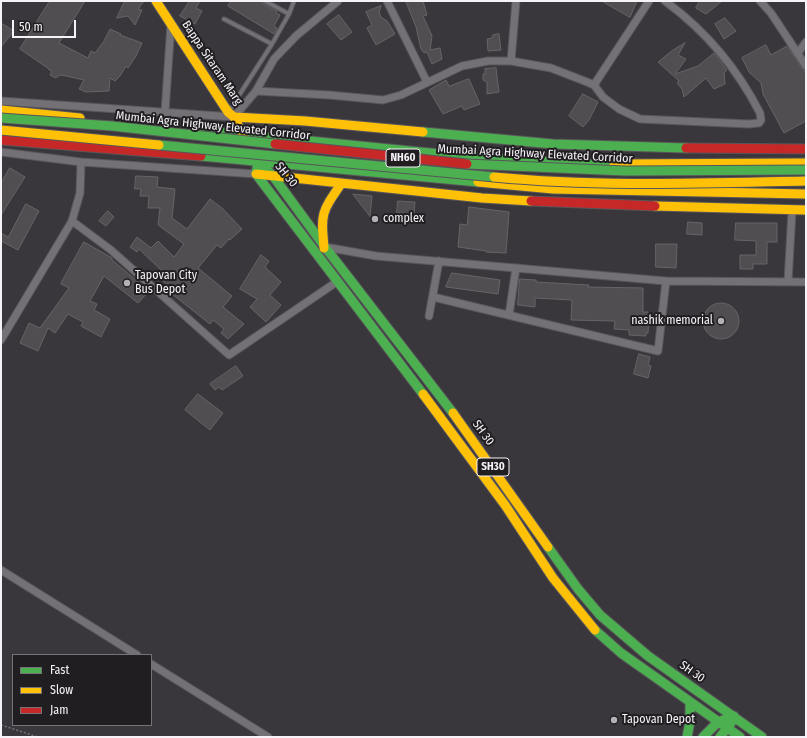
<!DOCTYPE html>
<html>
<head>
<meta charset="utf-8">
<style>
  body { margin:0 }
  #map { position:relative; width:807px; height:738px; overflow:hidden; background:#3a373c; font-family:"Fira Sans Condensed",sans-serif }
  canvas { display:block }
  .frame { position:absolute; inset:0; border:2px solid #f6f2f8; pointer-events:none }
  .legend { position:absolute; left:12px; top:654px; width:140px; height:72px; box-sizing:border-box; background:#211e22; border:1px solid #767378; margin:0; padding:5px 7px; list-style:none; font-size:12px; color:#f6f2f8 }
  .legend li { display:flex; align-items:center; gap:8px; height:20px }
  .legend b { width:20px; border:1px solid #767378 }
  .scale { position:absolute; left:12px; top:20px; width:64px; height:18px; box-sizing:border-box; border:2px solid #f6f2f8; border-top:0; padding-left:5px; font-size:12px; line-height:14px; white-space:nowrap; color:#f6f2f8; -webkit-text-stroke:3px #211e22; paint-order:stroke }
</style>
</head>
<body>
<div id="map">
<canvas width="807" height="738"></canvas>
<div class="frame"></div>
<ul class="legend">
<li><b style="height:5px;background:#4caf50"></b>Fast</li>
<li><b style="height:5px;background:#ffc107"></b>Slow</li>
<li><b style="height:5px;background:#c62828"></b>Jam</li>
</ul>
<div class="scale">50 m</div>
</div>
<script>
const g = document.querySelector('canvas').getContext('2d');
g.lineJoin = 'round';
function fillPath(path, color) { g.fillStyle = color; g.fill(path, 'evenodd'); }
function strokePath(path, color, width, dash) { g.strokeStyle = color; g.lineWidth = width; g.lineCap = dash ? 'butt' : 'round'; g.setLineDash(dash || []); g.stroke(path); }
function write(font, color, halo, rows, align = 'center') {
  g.font = font + ' "Fira Sans Condensed",sans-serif'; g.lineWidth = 4; g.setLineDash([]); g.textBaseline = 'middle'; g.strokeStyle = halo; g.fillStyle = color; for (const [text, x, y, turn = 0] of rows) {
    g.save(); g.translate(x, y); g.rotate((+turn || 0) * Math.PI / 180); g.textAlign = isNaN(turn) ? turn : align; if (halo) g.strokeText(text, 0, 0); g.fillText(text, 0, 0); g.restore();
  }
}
const building = new Path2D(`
  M50,1H85L59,43L88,58L91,51L95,53L104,41L110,29L121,34L120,35L142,43L136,56L128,68L126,66L120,76L115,81L110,78L109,91L86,92L79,89L84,80L66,76L60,75L56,78L50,75L52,71L49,70V69L20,49Z
  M125,1H144L138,9L142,10L135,25L128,16L117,18Z
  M190,1H200L196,8L202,11L195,24L180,16Z
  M231,1H262L263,4L277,11L276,13L280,15L274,26L277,28L274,34L228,6Z
  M406,1H423L427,15L423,16L432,36L430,50L440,48L442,59L432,64L427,52L424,53L421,49L416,27Z
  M602,1H637L630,17Z
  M700,1H722L706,14L696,8Z
  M381,6L379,12L381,17L387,21L395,34L376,45L367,28L372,25L366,12Z
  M339,15L352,32L341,40L327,24Z
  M725,18L736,31L724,39L715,24Z
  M1,23L14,31L1,47Z
  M499,34L501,50L488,51L487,39L492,38L493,35Z
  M685,43L678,55L686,59L675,74L698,66L714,53L727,70L724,73L725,84L714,89L706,78L684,97L682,89L677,83L679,81L658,62L673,50Z
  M766,45L771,55L787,46L806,74V121L784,133L763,94L761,83L749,72L742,58Z
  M496,68L499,92L487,94V82L483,80V74H485V69Z
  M469,79L480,104L464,110L462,106L443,114L429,90L446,80L449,86Z
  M583,94L598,102L589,120L583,127L569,116Z
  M10,168L25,177L1,215V183Z
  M136,176L158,177L157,187L175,189L172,218L187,229L210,199L222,208L242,229L230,240L229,239L221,248L217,245L198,268L232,296L223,307L244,324L228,339L221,333L224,329L213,320L210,324L167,290L169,286L158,277L162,271L139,249L137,252L130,247L137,237L151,248L158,241L174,257L184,244L158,225L160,208H148L149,196H140L141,189H135Z
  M353,194L372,196L370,216Z
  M398,201L415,202L414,214L397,213Z
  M26,204L39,211L18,250L1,241V233L8,237Z
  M469,207L509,212L506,253L486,252V251L458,247L460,224L467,225Z
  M108,211L114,217L106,226L99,221Z
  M688,222L702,223V235L687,234Z
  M736,223H777V242H767V264H753V269H740V255H756V241L735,240Z
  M84,242L112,258V260L149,291L138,303L104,276L90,301L97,304L94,310L110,319L101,337L81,326L83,322L68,314L55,333L48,328L38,351L20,343L29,323L40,328L69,288L61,284Z
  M656,244H677L676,268L656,267Z
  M261,255L269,261L265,267L281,282L270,295L281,305L266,322L250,307L257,299L240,289Z
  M452,273L500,280L498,294L446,287Z
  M520,279L536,280V282L589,285L588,287L643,288V312H648L649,315L648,333H646V336L629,335V330L614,329L615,321L571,320L572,300L535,298V307L518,305Z
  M703 321a18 18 0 1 1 36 0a18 18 0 1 1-36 0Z
  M639,354L650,357L648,365L651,366L648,378L634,374Z
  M236,366L243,376L222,390L219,387L215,390L210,384Z
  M198,394L223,413L210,430L185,410Z`);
fillPath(building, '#514e52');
strokePath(building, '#676468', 1);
const lane = new Path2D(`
  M289,14L294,1
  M224,19L272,44
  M229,111L272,44L289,14L265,1`);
const street = new Path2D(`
  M387,1L427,82
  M516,1L511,61L551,68L587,82L594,85L603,97L619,109L640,119L749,124L759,123L761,120L760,113C737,68 706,31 665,1
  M760,1L771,13L806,66
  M798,53L806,42
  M594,85L649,1
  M256,91L329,95L383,100L401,95L462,66L488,61H511
  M1,101L234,117L256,91L274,59L296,36L338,1
  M165,112L171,24
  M1,152L81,162L256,174
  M72,221L111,250L229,355L338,281
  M325,247L376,256L666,281L806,282
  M788,282L792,211
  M433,297L658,351L666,281
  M509,315L516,268
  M429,316L439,261
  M1,340L72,221L80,193L81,162
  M1,570L137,655
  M151,664L268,737`);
const fast = new Path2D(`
  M200,130L450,155L582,164H614
  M423,132L553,144L686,148
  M201,156L478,182
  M258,161L273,176L325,247L453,413
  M258,161L256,174L423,394
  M548,547L578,589L600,615L648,656L762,737
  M595,630L621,653L740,737
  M687,737L690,722V702
  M703,737L718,722L734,716
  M720,737L731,723`);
const slow = new Path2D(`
  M156,1L228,112L234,117L245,139
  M1,110L80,118
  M234,117L305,121L423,132
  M614,164L806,163
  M256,174L482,198L531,201
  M478,182L553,189L806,194
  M655,206L806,210
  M324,248C321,213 321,213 341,184
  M423,394L505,505L553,578L595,630
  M453,413L548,547`);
const jam = new Path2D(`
  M1,140L201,156
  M686,148L806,149
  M531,201L655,206`);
strokePath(lane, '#58565a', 5.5);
strokePath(street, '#58565a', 9);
strokePath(fast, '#58565a', 11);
strokePath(slow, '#58565a', 11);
strokePath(jam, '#58565a', 11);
strokePath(new Path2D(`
  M1,725L38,737`), '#767478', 1.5, [2, 2]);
strokePath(lane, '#737175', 3.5);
strokePath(street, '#737175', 7);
strokePath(fast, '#4caf50', 9);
strokePath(slow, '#ffc107', 9);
strokePath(jam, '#c62828', 9);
const fastBridge = new Path2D(`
  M1,118L112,126L275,144
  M159,145L494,177
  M467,164L625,171L806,170`);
const slowBridge = new Path2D(`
  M1,130L159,145
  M494,177C598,187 702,183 806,181`);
const jamBridge = new Path2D(`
  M275,144L467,164`);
strokePath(fastBridge, '#58565a', 11, []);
strokePath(slowBridge, '#58565a', 11, []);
strokePath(jamBridge, '#58565a', 11, []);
strokePath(fastBridge, '#4caf50', 9);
strokePath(slowBridge, '#ffc107', 9);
strokePath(jamBridge, '#c62828', 9);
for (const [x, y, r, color] of [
  [375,219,4,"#b4b1b6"],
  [127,283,4,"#b4b1b6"],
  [721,321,4,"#b4b1b6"],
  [614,720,4,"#b4b1b6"]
]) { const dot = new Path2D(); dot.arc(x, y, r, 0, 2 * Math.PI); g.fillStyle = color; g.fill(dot); strokePath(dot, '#211e22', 1.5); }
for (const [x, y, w] of [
  [403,158,34],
  [493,467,32]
]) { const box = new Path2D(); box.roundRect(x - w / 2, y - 9, w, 18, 3); g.fillStyle = '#211e22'; g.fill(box); strokePath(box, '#f6f2f8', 1); }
write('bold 11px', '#f6f2f8', null, [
  ["NH60",403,158],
  ["SH30",493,467]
]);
write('12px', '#f6f2f8', '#211e22', [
  ["Bappa Sitaram Marg",212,63,56],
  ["Mumbai Agra Highway Elevated Corridor",213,126,6],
  ["Mumbai Agra Highway Elevated Corridor",535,154,3],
  ["SH 30",286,175,51],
  ["SH 30",483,433,54],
  ["SH 30",692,672,35]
]);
write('12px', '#f6f2f8', '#211e22', [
  ["complex",383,219],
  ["Tapovan City",135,276],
  ["Bus Depot",135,290],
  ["nashik memorial",713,321,"right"],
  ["Tapovan Depot",622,720]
], 'left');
</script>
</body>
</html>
